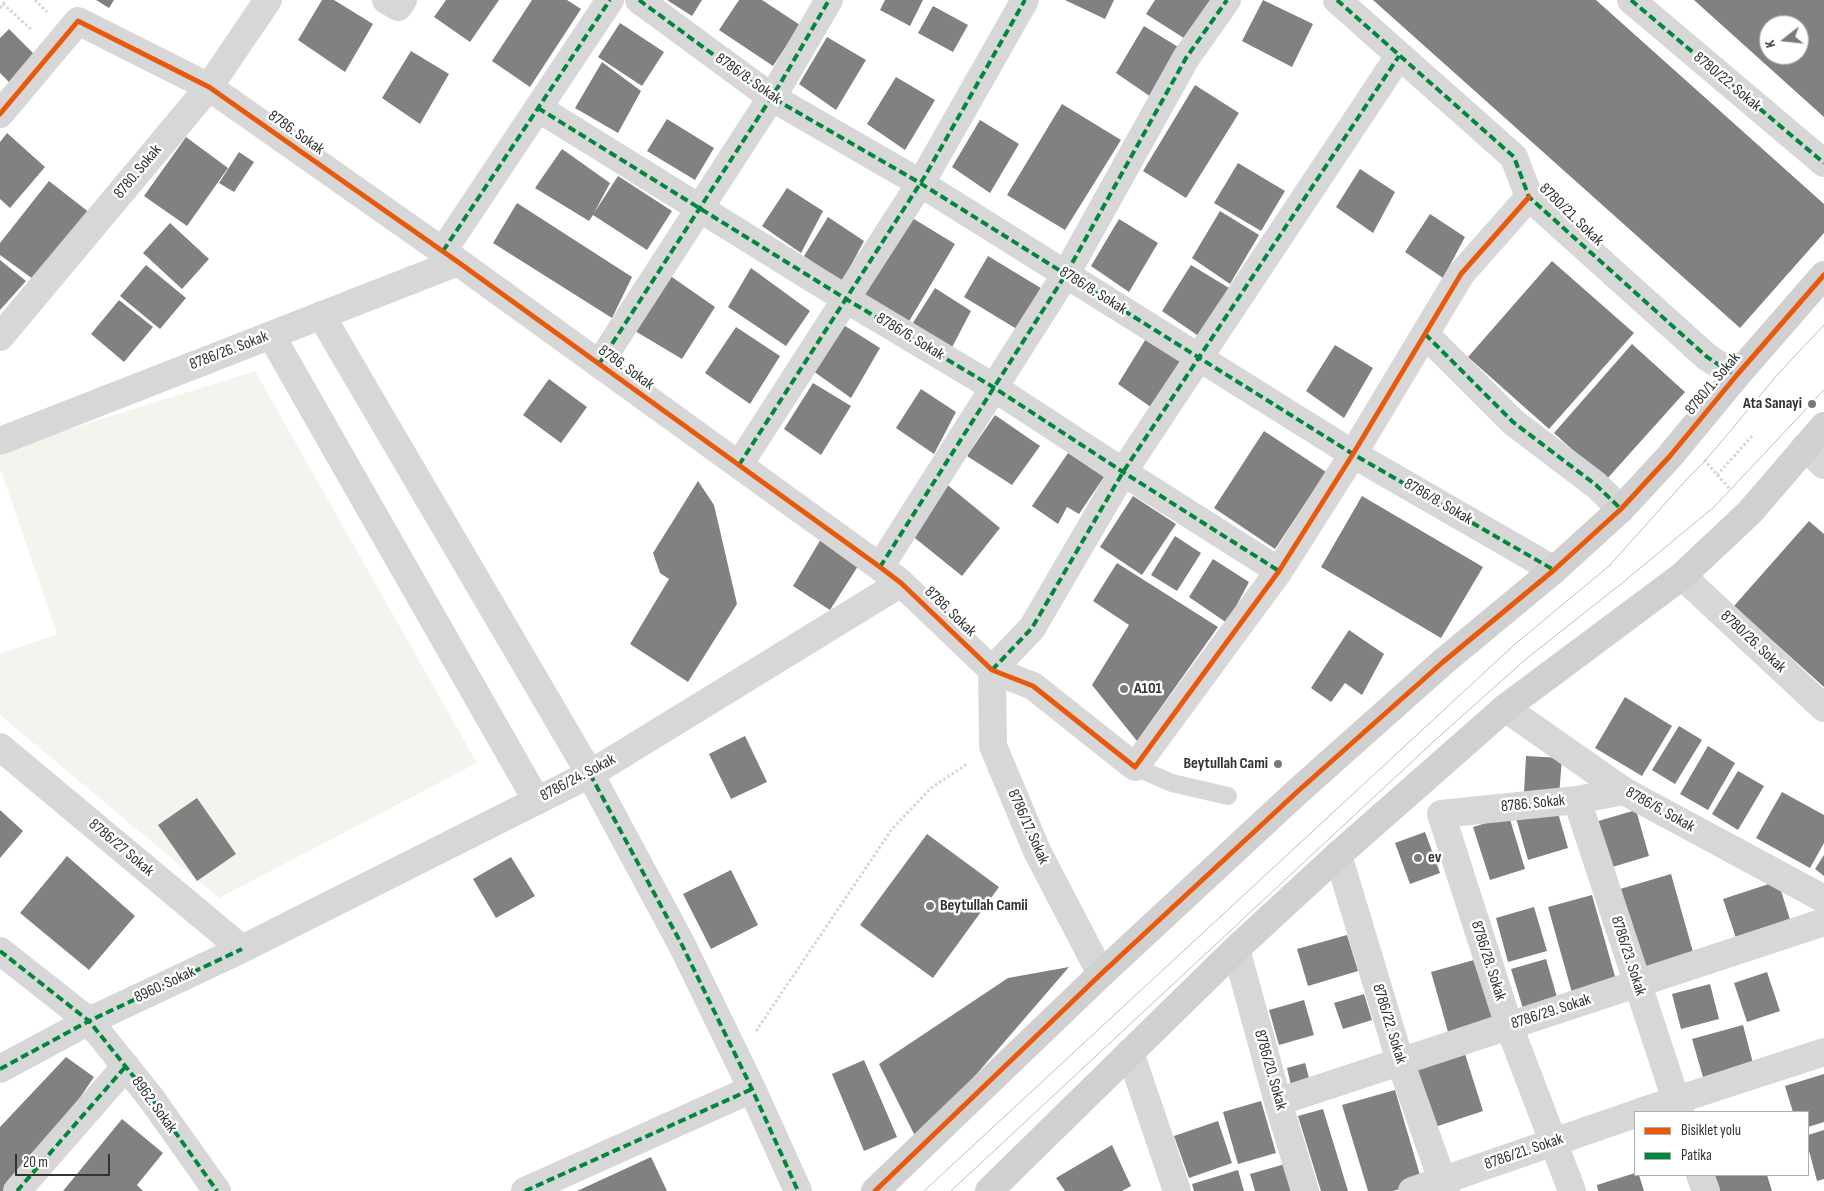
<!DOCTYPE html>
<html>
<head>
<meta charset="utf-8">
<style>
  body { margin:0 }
  #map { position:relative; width:1824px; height:1191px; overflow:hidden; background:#fff; font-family:"Sofia Sans Condensed",sans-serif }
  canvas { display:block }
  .legend { position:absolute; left:1634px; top:1111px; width:175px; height:65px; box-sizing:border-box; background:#fff; border:1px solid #adadad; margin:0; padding:6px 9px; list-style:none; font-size:15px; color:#333 }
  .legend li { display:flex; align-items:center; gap:10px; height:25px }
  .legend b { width:25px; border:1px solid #adadad }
  .north { position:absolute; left:1759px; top:15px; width:50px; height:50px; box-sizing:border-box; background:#fff; border:1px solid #adadad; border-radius:50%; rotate:254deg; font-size:14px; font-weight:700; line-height:20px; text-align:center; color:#333 }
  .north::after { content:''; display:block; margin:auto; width:18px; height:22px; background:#7a7a7a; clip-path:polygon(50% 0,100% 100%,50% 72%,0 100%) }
  .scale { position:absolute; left:15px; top:1154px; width:95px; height:22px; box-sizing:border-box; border:2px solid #333; border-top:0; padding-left:6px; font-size:15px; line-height:18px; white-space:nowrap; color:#333; -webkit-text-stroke:4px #fff; paint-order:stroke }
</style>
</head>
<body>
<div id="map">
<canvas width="1824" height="1191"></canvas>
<ul class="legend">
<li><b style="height:6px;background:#e8590c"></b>Bisiklet yolu</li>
<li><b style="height:6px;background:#00873e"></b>Patika</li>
</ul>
<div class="north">K</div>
<div class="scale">20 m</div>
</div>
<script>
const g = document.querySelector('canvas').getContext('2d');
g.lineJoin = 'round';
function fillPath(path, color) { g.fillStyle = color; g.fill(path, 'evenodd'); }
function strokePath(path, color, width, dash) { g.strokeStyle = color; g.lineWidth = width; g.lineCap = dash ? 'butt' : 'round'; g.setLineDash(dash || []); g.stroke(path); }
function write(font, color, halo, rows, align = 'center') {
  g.font = font + ' "Sofia Sans Condensed",sans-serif'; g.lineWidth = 5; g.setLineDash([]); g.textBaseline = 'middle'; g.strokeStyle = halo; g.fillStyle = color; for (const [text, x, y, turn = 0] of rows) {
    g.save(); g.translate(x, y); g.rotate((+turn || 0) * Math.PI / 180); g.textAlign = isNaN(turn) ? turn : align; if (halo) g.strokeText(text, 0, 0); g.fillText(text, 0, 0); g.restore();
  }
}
fillPath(new Path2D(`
  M255,371L477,763L219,898L0,715V654L57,634L0,468V451Z`), '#f1f5ed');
fillPath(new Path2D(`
  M96,0H114L109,8Z
  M322,0H334L373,24L345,72L298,40Z
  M446,0H499L470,42L434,17Z
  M532,0H567L581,9L530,87L492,61Z
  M667,0H702L692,16Z
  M739,0H762L800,25L773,66L719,30Z
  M885,0H923L910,26L880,10Z
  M1065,0H1114L1105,19Z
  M1155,0H1211L1187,40L1146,14Z
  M1263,0L1313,24L1292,67L1242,41Z
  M1373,0H1596L1824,204V233L1740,328Z
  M1694,0H1824V117ZM1769,25H1799V55H1769Z
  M933,6L968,25L953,52L918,33Z
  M620,23L664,52L642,86L598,57Z
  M1144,26L1183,50L1154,99L1116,73Z
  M9,29L38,58L12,85L0,73V38Z
  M827,37L866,60L836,110L799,84Z
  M411,51L449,74L420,124L382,98Z
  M602,62L641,91L618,133L575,108Z
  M896,77L935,100L905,150L867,124Z
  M1195,85L1239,113L1186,198L1143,171Z
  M1062,104L1121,140L1065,230L1007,195Z
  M667,119L714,148L695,180L647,151Z
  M980,120L1019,144L990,193L952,167Z
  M7,133L45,167L10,208L0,199V142Z
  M186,137L228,168L187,226L144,196Z
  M562,149L610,183L594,213L618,176L672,211L647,250L593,215L589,221L535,188Z
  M239,152L254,162L234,192L219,183Z
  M1238,163L1285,191L1261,231L1214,203Z
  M1360,169L1395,192L1373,233L1336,207Z
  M49,181L90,213L33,279L0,255V243Z
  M787,188L823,211L801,253L762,226Z
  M517,203L632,277L612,318L493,243Z
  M1220,211L1259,235L1230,284L1192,258Z
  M1430,214L1465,237L1443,278L1405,252Z
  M909,216L955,244L908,323L862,296Z
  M828,217L864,241L842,282L804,256Z
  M1119,219L1158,243L1129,292L1091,266Z
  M170,223L209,259L182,289L143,253Z
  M988,256L1044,290L1020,331L964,297Z
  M0,260L26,281L0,310Z
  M1552,261L1634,333L1549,429L1468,357Z
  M146,265L186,298L160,329L120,296Z
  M1191,265L1229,288L1200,337L1162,311Z
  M751,268L810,311L786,346L728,307Z
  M669,275L715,307L682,359L635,331Z
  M935,288L971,311L949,353L911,326Z
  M119,300L153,327L124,362L91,334Z
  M842,324L880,348L851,398L813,371Z
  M736,327L780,356L750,404L705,373Z
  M1147,337L1185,361L1155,410L1118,384Z
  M1632,344L1685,392L1606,480L1554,433Z
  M1335,345L1373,368L1344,418L1306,391Z
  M549,379L587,407L561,443L523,415Z
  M813,383L851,406L821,455L784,429Z
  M921,389L956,412L934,454L896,428Z
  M995,415L1040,446L1012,485L967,456Z
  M1264,431L1326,472L1275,549L1214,508Z
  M1068,453L1104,477L1079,514L1067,507L1058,524L1032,506Z
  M698,481L714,505L737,604L688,682L630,644L669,579L660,573L653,553Z
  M944,482L1000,528L962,576L905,530Z
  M1133,496L1176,524L1142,575L1100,547Z
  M1362,496L1483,567L1441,638L1321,567Z
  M1809,521L1824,534V687L1734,606Z
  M1175,536L1201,553L1177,591L1151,575Z
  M821,539L860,563L830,610L793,586Z
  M1213,559L1249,582L1227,623L1189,597Z
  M1117,563L1218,627L1137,741L1092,685L1129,625L1093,601Z
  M1349,630L1384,654L1362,695L1345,683L1331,702L1311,688Z
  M1625,697L1672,726L1642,776L1595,748Z
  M1679,726L1702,740L1675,784L1652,770Z
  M745,736L767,782L731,799L709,754Z
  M1708,746L1735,763L1708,810L1680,794Z
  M1526,756L1562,758L1559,796L1524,793Z
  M1738,771L1764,786L1738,830L1712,814Z
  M1782,792L1824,815V843L1810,868L1756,838Z
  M197,798L236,854L197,881L158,825Z
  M1556,806L1568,848L1528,860L1516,818Z
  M0,810L23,831L0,858Z
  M1636,810L1649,856L1609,868L1595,822Z
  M1509,816L1525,869L1490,880L1473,827Z
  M1425,832L1440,873L1410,884L1395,843Z
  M927,834L999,887L933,978L860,925Z
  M1824,855V876L1815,869Z
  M67,856L135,916L89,970L20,913Z
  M511,857L535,896L496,918L473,879Z
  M731,870L758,925L711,949L683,894Z
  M1671,874L1695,959L1644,974L1620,889Z
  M1778,881L1792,926L1738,944L1723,899Z
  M1592,895L1618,987L1574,1000L1548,907Z
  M1534,907L1547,951L1508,962L1496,918Z
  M1347,935L1358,971L1308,986L1297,949Z
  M1481,958L1500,1025L1450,1039L1431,972Z
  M1546,959L1559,1004L1525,1015L1511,969Z
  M1069,967L918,1142L879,1064L1008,978Z
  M1767,972L1780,1011L1747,1022L1734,983Z
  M1710,984L1719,1019L1681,1029L1672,994Z
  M1364,994L1372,1020L1343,1029L1334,1003Z
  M1304,1000L1314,1035L1279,1045L1269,1010Z
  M1743,1025L1755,1071L1705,1084L1692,1039Z
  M1465,1054L1483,1111L1435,1127L1417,1069Z
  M66,1057L94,1077L64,1121L4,1191H0V1127Z
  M864,1060L897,1137L864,1151L832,1074Z
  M1305,1063L1312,1089L1293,1094L1287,1068Z
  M1824,1074V1122L1808,1127V1112H1793L1785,1086Z
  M1395,1090L1422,1182L1393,1191H1368L1342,1105Z
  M1261,1101L1276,1153L1238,1164L1223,1112Z
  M1323,1109L1348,1191H1321L1298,1116Z
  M122,1119L163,1153L137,1185L143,1191H63Z
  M1218,1121L1232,1163L1189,1178L1174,1136Z
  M1824,1130V1179L1817,1181L1808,1147V1135Z
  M1112,1145L1131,1186L1122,1191H1065L1056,1178Z
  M651,1157L667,1191H577Z
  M1285,1164L1293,1191H1255L1250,1174Z
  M1238,1170L1244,1191H1194L1192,1184Z
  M1635,1173L1639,1175L1644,1191H1598L1597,1185Z
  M1710,1175H1767L1772,1191H1715Z`), '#818181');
strokePath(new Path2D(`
  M35,0L47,12
  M3,4L31,29
  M0,8L6,0
  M1704,460L1730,489
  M1717,475L1754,434
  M756,1031L892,829L931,788L967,764`), '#d6d6d6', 3, [2.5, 2.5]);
strokePath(new Path2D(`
  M1135,767L1172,783L1228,796`), '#d7d7d7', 18);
strokePath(new Path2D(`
  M386,0L398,7L403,0
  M639,0L771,97L920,183L1353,454L1554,570
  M1337,0L1514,157L1529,197L1707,357L1736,376
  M1631,0L1824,163
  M538,108L846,299L993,387L1123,472L1279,571
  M0,114L78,21L209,87L458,262L880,567L901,583L992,670L1033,686L1135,767L1279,571L1353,454L1461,274L1529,197
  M443,251L610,0
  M321,315L590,774L682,945L752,1089L798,1191
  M1425,334L1513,422L1596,485L1621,509
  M271,335L537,801
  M0,337L209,87L268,0
  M599,364L780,84L829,0
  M0,441L458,262
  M1805,447L1824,465
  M739,465L925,176L1025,0
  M880,567L1066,274L1186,58L1227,0
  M1682,576L1824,708
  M1505,708L1624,791L1824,899
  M0,747L242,949
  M1577,800L1680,1112
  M1338,855L1400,1061L1446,1191
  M1236,949L1278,1102L1305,1191
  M0,951L89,1021L151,1098L217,1191
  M1101,974L1037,851L993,746L992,670L1032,628L1123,472L1399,56
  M1130,1052L1177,1191
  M0,1069L89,1021L242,949L590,774L901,583
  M1278,1102L1824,922
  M1640,1112L1824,1052
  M1700,1175L1706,1191
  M17,1191L126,1066
  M525,1191L752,1089
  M1412,1191L1635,1114
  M1572,1191L1509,1026L1441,814L1577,800L1624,791`), '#d7d7d7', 28);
strokePath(new Path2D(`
  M875,1191L1101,974L1297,792L1443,662L1554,570L1621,509L1670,456L1736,376L1824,275
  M989,1191L1236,949L1338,855L1505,708L1682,576L1750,512L1824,426`), '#d0d0d0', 28);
strokePath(new Path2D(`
  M924,1191L1514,645L1609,566L1687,479L1705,461L1778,374L1824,325
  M951,1191L1433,742L1526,659L1621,584L1714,507L1824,390`), '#bebebe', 1);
strokePath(new Path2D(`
  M639,0L771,97L920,183L1353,454L1554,570
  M1337,0L1514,157L1529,197L1707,357L1736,376
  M1631,0L1824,163
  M538,108L846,299L993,387L1123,472L1279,571
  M443,251L610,0
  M1425,334L1513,422L1596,485L1621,509
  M599,364L780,84L829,0
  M739,465L925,176L1025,0
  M880,567L1066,274L1186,58L1227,0
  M992,670L1032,628L1123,472L1399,56
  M590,774L682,945L752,1089L798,1191
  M0,951L89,1021L151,1098L217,1191
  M0,1069L89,1021L242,949
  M17,1191L126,1066
  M525,1191L752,1089`), '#00873e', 4, [8, 4]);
strokePath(new Path2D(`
  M0,114L78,21L209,87L458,262L880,567L901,583L992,670L1033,686L1135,767L1279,571L1353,454L1461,274L1529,197
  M875,1191L1101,974L1297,792L1443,662L1554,570L1621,509L1670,456L1736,376L1824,275`), '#e8590c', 5);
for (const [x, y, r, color] of [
  [1812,404,5,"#7a7a7a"],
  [1124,689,5,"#7a7a7a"],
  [1278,764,5,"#7a7a7a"],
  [1418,858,5,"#7a7a7a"],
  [930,906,5,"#7a7a7a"]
]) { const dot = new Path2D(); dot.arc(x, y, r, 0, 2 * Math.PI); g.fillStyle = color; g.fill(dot); strokePath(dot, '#fff', 2); }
write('16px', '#333', '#fff', [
  ["8786/8. Sokak",748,79,35],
  ["8780/22. Sokak",1727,82,40],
  ["8786. Sokak",296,133,35],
  ["8780. Sokak",138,172,-50],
  ["8780/21. Sokak",1571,215,44],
  ["8786/8. Sokak",1093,291,32],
  ["8786/6. Sokak",910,337,31],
  ["8786/26. Sokak",229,351,-21],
  ["8786. Sokak",626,368,36],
  ["8780/1. Sokak",1713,384,-50],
  ["8786/8. Sokak",1438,502,30],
  ["8786. Sokak",950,612,44],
  ["8780/26. Sokak",1753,642,43],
  ["8786/24. Sokak",578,778,-28],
  ["8786. Sokak",1533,804,-6],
  ["8786/6. Sokak",1660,810,29],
  ["8786/17. Sokak",1028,827,66],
  ["8786/27 Sokak",121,848,40],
  ["8786/23. Sokak",1628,956,72],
  ["8786/28. Sokak",1488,961,72],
  ["8960. Sokak",165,985,-25],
  ["8786/29. Sokak",1551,1012,-18],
  ["8786/22. Sokak",1389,1024,73],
  ["8786/20. Sokak",1270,1070,74],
  ["8962. Sokak",154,1105,54],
  ["8786/21. Sokak",1524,1152,-19]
]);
write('bold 16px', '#333', '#fff', [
  ["Ata Sanayi",1802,404,"right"],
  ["A101",1134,689],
  ["Beytullah Cami",1268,764,"right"],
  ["ev",1428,858],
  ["Beytullah Camii",940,906]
], 'left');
</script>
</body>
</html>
